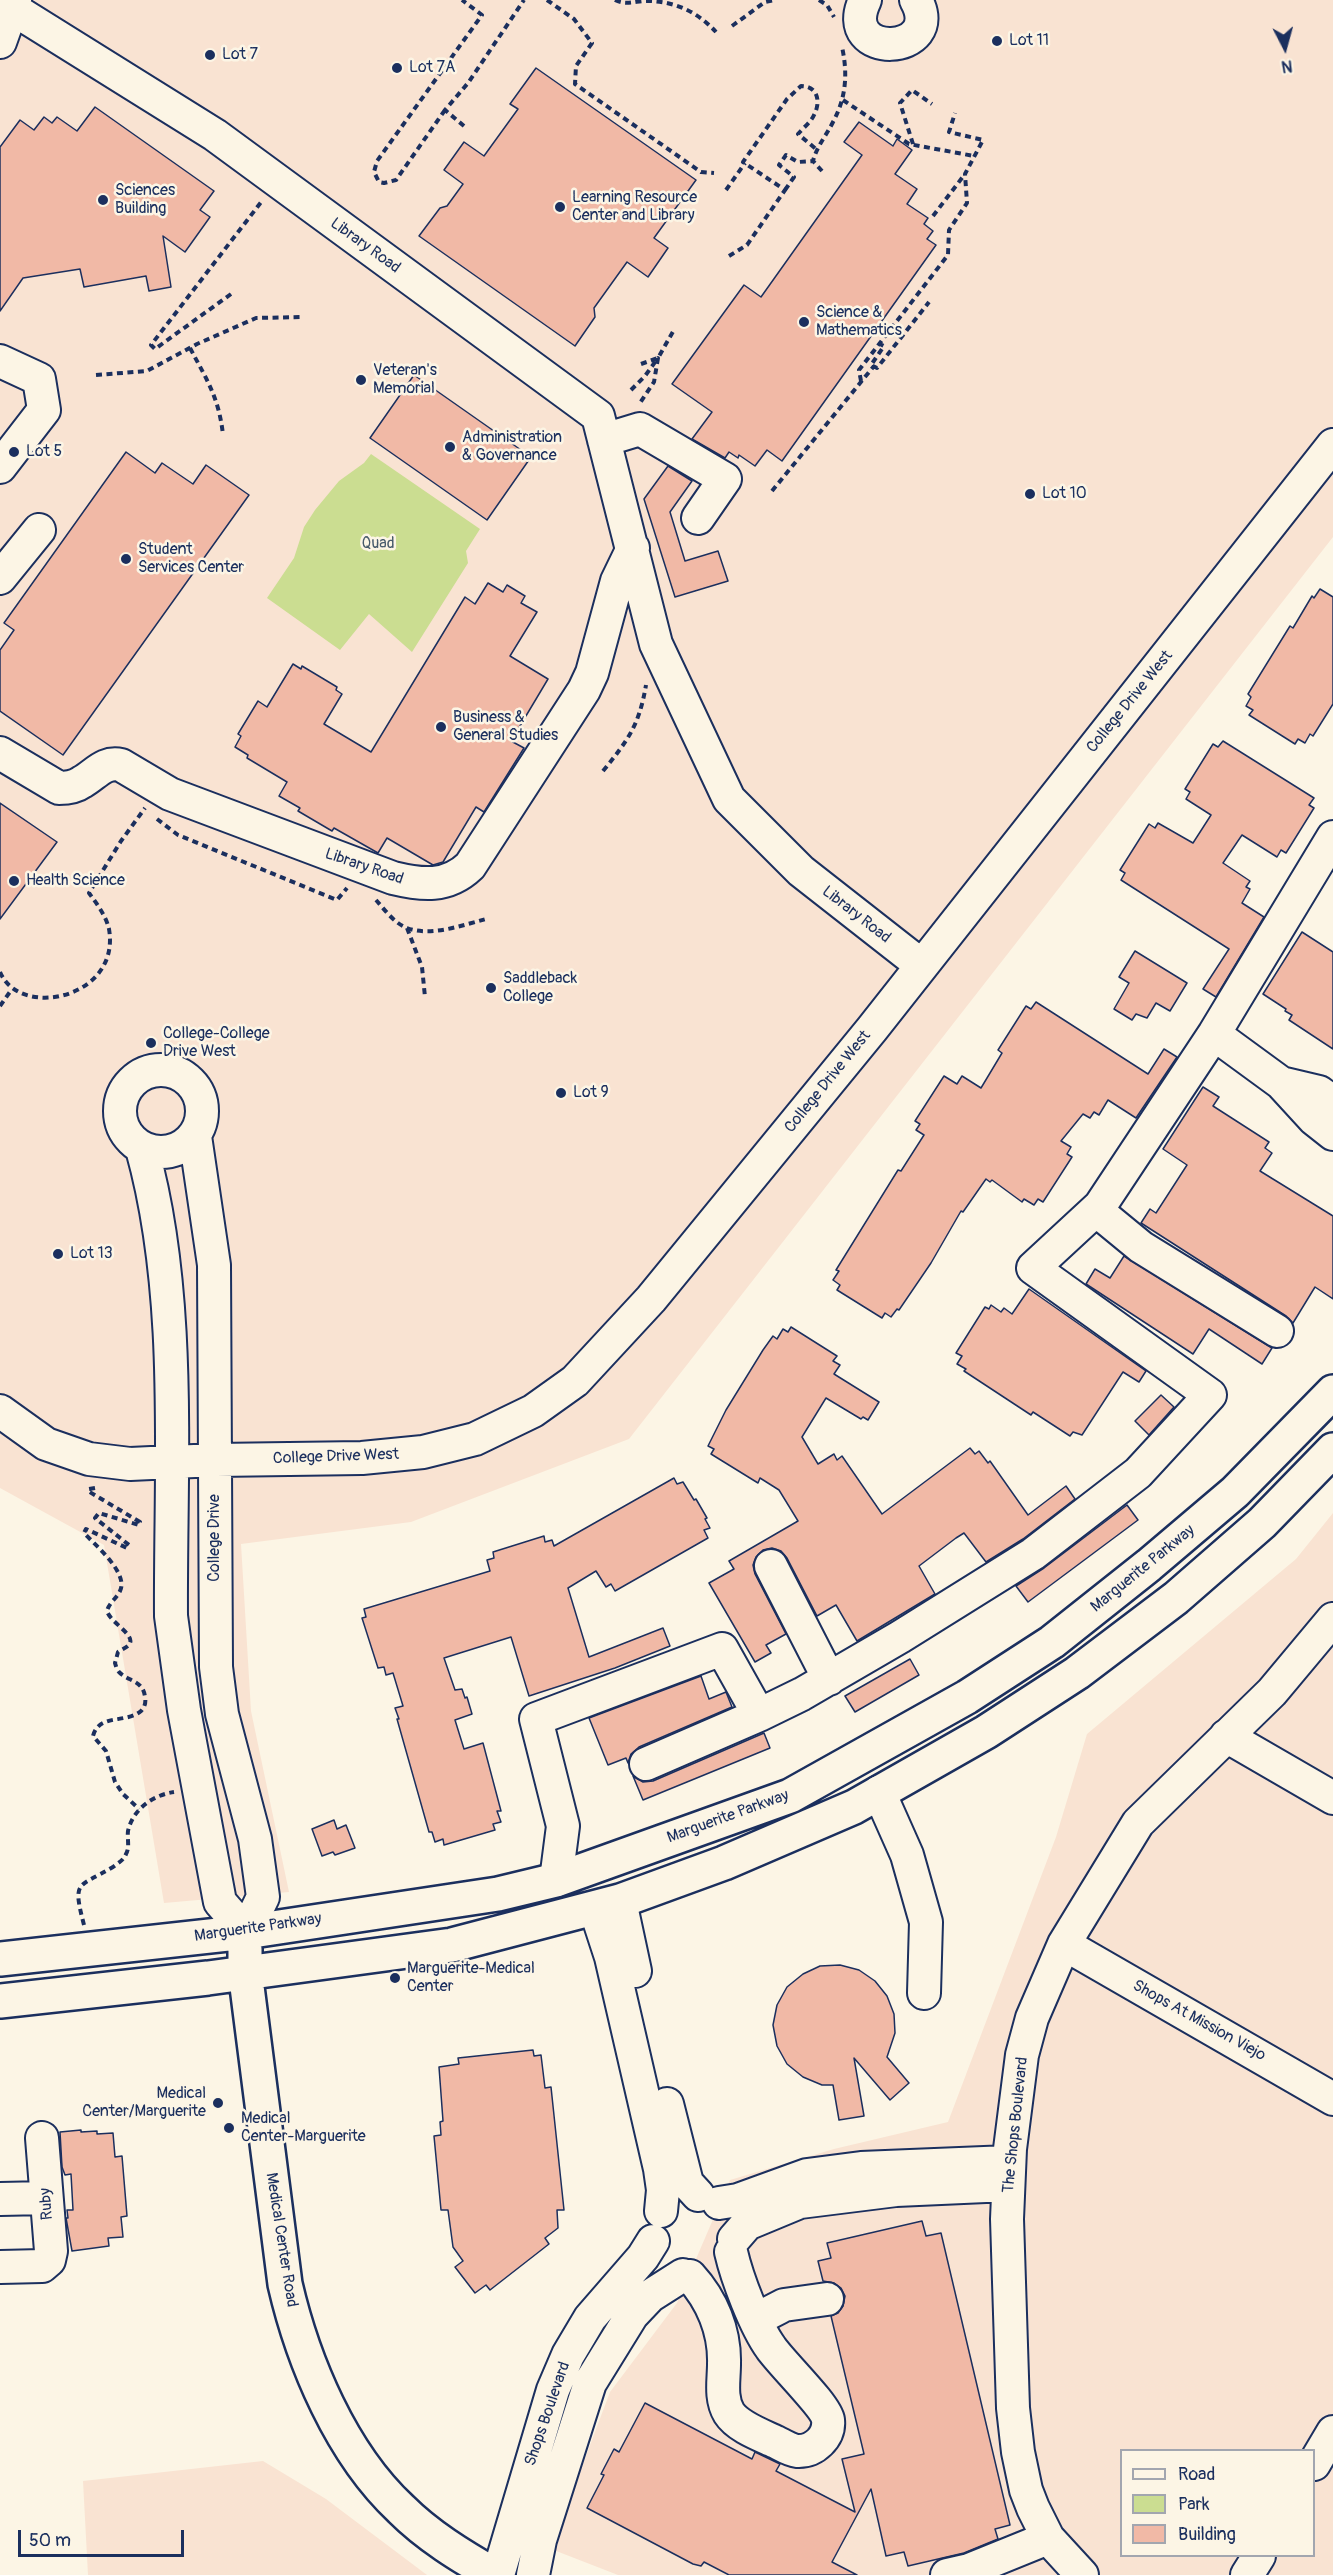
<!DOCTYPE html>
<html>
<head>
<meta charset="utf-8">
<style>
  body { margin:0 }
  #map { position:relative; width:1333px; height:2575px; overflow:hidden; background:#fcf5e5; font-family:Pangolin,sans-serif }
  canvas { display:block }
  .legend { position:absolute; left:1120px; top:2449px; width:195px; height:108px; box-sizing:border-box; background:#fcf5e5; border:2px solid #a2a6af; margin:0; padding:8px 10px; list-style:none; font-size:18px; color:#1b2f5e }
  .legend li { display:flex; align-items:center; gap:12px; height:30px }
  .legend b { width:30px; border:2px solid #a2a6af }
  .north { position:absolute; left:1255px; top:18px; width:60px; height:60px; -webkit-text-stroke:4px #fcf5e5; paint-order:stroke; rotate:174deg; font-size:16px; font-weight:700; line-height:24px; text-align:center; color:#1b2f5e }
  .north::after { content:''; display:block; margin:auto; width:21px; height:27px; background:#1b2f5e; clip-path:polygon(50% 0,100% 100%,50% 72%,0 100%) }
  .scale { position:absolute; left:18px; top:2530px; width:166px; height:27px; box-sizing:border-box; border:3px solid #1b2f5e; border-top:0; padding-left:8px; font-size:18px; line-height:21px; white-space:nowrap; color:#1b2f5e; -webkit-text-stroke:4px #fcf5e5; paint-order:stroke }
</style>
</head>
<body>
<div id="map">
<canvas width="1333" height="2575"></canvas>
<ul class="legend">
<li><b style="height:8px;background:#fcf5e5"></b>Road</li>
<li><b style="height:16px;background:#cbdd91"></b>Park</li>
<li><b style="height:16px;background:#f1b9a6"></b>Building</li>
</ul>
<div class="north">N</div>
<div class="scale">50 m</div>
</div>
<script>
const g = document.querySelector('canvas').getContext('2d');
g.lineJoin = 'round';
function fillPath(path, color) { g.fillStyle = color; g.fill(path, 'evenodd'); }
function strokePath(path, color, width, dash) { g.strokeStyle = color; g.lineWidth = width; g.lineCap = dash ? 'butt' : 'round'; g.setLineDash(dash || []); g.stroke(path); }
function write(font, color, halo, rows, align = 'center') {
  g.font = font + ' Pangolin,sans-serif'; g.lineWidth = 5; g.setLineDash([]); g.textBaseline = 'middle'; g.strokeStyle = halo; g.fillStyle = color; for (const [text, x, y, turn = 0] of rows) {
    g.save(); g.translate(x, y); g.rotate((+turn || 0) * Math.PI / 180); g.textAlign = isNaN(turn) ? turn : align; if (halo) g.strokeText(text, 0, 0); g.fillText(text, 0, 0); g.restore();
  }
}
fillPath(new Path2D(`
  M0,0H1333V537L629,1439L411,1522L241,1544L251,1711L289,1892L164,1903L104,1545L0,1488Z
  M1333,1513V2575H618L551,2549L610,2392L677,2303L730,2180L834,2149L948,2122L1056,1837L1087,1734L1296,1559ZM1122,2450H1314V2556H1122Z
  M263,2461L326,2499L427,2575H88L83,2481Z`), '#f9e3d2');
fillPath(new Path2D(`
  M371,454L480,529L466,551L468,563L412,652L369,614L340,650L267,598L294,558L304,527L315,510L339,481L364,463Z`), '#cbdd91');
const building = new Path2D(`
  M536,68L696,180L654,238L668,248L648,277L627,262L594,308L595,317L575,346L419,236L440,208L447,206L463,184L444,170L464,142L484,156L518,109L510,104Z
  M95,107L214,191L200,210L210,217L185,252L163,236L171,287L149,291L146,276L84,287L80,269L23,278L0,311V147L20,120L34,130L44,117L52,123L57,117L77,131Z
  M859,122L893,146L897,139L912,150L895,174L917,189L907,204L928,218L924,224L933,231L927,239L936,245L782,461L767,450L755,466L739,455L738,458L729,452L725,458L692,439L712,412L672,384L744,285L761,297L862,155L844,142Z
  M414,375L531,457L487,520L370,438Z
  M126,452L155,473L162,463L193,484L206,465L249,495L63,755L0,711V650L14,630L4,623Z
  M668,466L692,481L670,512L685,561L718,551L728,581L675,597L644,499Z
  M488,583L503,592L507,585L525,596L521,603L537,612L510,656L548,679L511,741L524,748L484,812L476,807L443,862L433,865L387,838L378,853L334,828L332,831L298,811L300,808L279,796L287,782L247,758L248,755L235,747L241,736L238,734L258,701L267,707L293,664L301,669L302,666L337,687L336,690L342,694L324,724L371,752L465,597L475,604Z
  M1320,589L1333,597V704L1313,736L1310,734L1305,743L1298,739L1295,744L1249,715L1253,710L1246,706L1251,697L1248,694L1290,626L1293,628L1312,596L1314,598Z
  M1223,741L1314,798L1309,805L1314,808L1286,853L1281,850L1277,857L1242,835L1223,863L1250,881L1246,887L1250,889L1242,903L1264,917L1216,997L1203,989L1229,949L1121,880L1125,873L1120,870L1149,824L1155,828L1158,823L1193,843L1211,815L1186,799L1190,792L1185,789L1213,744L1218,747Z
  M0,803L57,842L0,919Z
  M1302,932L1333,952V1049L1289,1020L1292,1015L1285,1011L1286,1009L1263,994Z
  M1135,951L1187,983L1170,1011L1156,1003L1147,1018L1136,1014L1132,1020L1114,1009L1129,983L1119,977Z
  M1036,1002L1148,1074L1164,1049L1177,1057L1136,1118L1108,1100L1099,1115L1094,1112L1090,1118L1083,1114L1061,1141L1071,1147L1067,1154L1072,1157L1043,1202L1038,1199L1034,1205L1024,1199L1022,1202L992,1180L990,1182L986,1179L963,1212L961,1211L931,1263L899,1310L897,1309L891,1317L885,1313L882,1318L837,1290L840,1285L833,1280L839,1271L836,1270L898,1170L901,1171L924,1135L916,1130L920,1124L915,1121L944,1076L957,1084L962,1076L981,1088L1002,1053L998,1050L1026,1006L1031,1009Z
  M1203,1087L1219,1097L1213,1106L1269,1142L1265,1148L1272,1153L1260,1171L1333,1216V1299L1315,1287L1293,1323L1286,1316L1141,1223L1150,1209L1156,1213L1187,1165L1163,1149Z
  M1124,1256L1272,1348L1262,1364L1209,1329L1193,1354L1086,1284L1095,1269L1110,1278Z
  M1029,1289L1146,1371L1139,1382L1123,1372L1082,1435L1073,1432L1070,1436L1033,1412L1031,1415L964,1371L966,1369L957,1364L962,1356L956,1353L985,1307L989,1309L991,1305L1001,1312L1004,1308L1012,1314Z
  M791,1327L837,1356L833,1361L840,1365L834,1374L879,1402L868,1420L863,1417L861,1419L826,1398L802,1437L818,1464L834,1454L837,1460L842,1456L882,1514L970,1448L975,1454L979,1451L988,1463L990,1461L1028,1515L1066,1486L1075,1499L1023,1539L986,1562L964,1533L956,1538L919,1566L935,1594L857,1641L836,1605L817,1616L787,1558L781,1551L772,1548L763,1550L756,1557L753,1565L755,1574L786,1634L766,1645L771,1653L755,1662L709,1583L734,1569L729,1561L798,1521L779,1490L760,1478L758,1483L711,1454L714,1449L708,1446L726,1410L763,1350L773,1336L777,1339L783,1329L788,1332Z
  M1161,1395L1174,1407L1149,1435L1135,1421Z
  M674,1478L677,1484L683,1482L694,1500L696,1499L707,1518L705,1519L710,1528L704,1530L708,1538L615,1591L611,1584L606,1587L596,1571L568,1588L589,1657L663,1628L670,1646L615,1668L529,1696L511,1637L444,1658L455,1690L462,1689L465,1698L467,1697L472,1714L455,1720L464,1749L483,1743L501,1811H497L501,1822L493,1824L495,1830L444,1845L443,1839L435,1842L432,1832H429L397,1719H399L395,1708L403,1706L393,1673L386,1675L384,1667L378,1668L362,1618L366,1617L364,1609L490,1571L487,1560L494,1558L493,1552L544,1536L545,1542L552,1540L554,1546Z
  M1127,1505L1138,1520L1028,1602L1016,1586L1044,1568Z
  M910,1659L919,1675L855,1712L845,1696Z
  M701,1676L709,1699L726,1692L732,1707L639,1747L631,1754L628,1763L626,1758L608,1765L589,1718Z
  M764,1733L770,1748L643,1800L633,1776L643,1782L653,1781Z
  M334,1820L337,1829L346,1825L355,1848L335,1855L333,1852L322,1856L312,1829Z
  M840,1965L859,1970L875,1981L887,1996L894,2014L895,2033L887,2057L909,2083L890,2100L854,2058L864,2116L839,2120L833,2085H822L803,2077L787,2064L777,2046L773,2025L777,2005L787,1987L803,1974L820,1966Z
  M533,2050L534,2056L541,2055L545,2088L551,2087L564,2210H557L558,2228L545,2238L549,2244L490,2290L486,2285L475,2293L455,2267L463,2261L453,2247L448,2210H441L434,2136L441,2135L440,2122L443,2121L439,2067L459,2064L458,2058Z
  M81,2130V2132L97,2131V2134L113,2133L115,2157L122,2156L127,2216L121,2217L123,2237L108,2238L109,2246L72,2251L66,2218H68L67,2210H73L71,2174L65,2175L62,2167L60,2132Z
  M922,2221L926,2236L941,2233L1010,2525L995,2529L998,2539L964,2553L908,2566L904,2552L886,2556L871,2489L832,2562L857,2575H729L704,2562L701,2566L693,2564L587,2508L604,2475L601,2474L614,2449L619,2452L645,2403L752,2459L755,2452L780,2464L776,2471L855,2512L842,2459L864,2454L831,2316L838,2313L843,2306L845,2296L841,2288L834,2283L823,2281L818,2261L831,2258L827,2243Z`);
fillPath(building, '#f1b9a6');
strokePath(building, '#1b2f5e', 1.5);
const minor = new Path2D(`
  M865,0C836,61 947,56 916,0
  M13,9L215,135L598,416L656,644L729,799L801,871L921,965
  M0,42L15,0
  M0,361L39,379L44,410L0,467
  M604,440L640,429L725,479L698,518
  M0,578L39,530
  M0,753L59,788C67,788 75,787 82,782C96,774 104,761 121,765L170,794L393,878C422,885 447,888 470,866L584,690L592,673L617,581L633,548
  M1214,1034L1281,1083L1314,1119L1333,1134
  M120 1111a41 41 0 1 1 82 0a41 41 0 1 1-82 0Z
  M1281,1083L1319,1092L1333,1102
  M142,1149C183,1295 170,1465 171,1616L184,1710L220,1902L246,1932L263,1897L255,1839L222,1714L216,1667L214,1265L195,1136
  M1096,1210L1141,1247L1277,1331
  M0,1411L46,1444L89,1459L130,1464L216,1460L362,1458L423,1452L475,1439L533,1411L575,1381L651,1299L872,1029L1333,445
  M771,1566L829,1679
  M1226,1736L1333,1798
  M646,1764L759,1715
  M879,1792L907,1855L926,1922L924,1993
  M556,1880L563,1826L536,1719L722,1649L759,1715L802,1694L900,1637L1033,1554L1138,1473L1210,1395L1033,1268L1100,1206L1214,1034L1333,837
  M620,1901L635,1971
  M595,1908L611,1957L660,2169L663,2190L661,2211
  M1064,1944L1333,2099
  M667,2104L687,2183L698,2195
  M0,2199L46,2198
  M719,2203L738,2200L807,2175L861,2168L1009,2162
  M734,2239L747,2224L800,2202L896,2190L1008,2185
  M0,2267L42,2266L49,2260L51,2251L42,2138
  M690,2276C712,2300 725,2331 724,2364C724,2380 720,2398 729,2413C738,2427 761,2435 776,2442C782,2445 790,2450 797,2451C814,2452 830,2437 828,2420C826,2406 782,2364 771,2348C755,2326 737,2278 731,2252
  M757,2319L784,2305L827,2299
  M1314,2464L1333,2432
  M498,2575L553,2390L568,2355L590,2318L643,2257L653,2241
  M533,2575L540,2540L590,2383L632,2315L650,2296L683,2275
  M947,2575L969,2570L1048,2538
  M1082,2575L1048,2538L1033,2508L1026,2490L1018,2452L1013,2408L1007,2219L1010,2149L1022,2055L1032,2018L1064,1944L1138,1823L1272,1692L1333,1619
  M1247,2575L1259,2556`);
const major = new Path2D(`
  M245,1949V1971L285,2284C303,2362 341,2453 401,2509C428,2536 461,2556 494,2575
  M0,1959L246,1932L498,1894L556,1880L790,1796L967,1697L1052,1642L1149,1565L1235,1492L1333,1392
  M0,2001L208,1978L452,1945L620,1901L724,1863L854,1807L986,1732L1077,1673L1176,1598L1262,1523L1333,1450`);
strokePath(minor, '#1b2f5e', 36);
strokePath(major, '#1b2f5e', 38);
strokePath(new Path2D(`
  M547,0L574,19L592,43L576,66L575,84L701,172L714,173
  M615,0C625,5 633,2 643,1C672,0 697,11 716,32
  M819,0L827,5L834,17
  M732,26L765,2L774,0
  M843,100L909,144L974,156
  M445,110L396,180L384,183L379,182L374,172L377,161L482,15L462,0
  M464,126L445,110L468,83L524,0
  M913,144L900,103L912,90L932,104
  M822,171L813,161C817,146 826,136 833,122C846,98 848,74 842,47
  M726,190L745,163
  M785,190L794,177L779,165L786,155L798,162L813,161
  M933,216L965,174
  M729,256L747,245L785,190L743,162L787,99L801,86C818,86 821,102 814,115C811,122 803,128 798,134L816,149
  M231,294L155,349L151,345L262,201
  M878,343L884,346L871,365L877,368L929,302
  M190,348C207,380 219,398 223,435
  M641,364L658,358L675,328
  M96,375L147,371L197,344L256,318L304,317
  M861,381L859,370L948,255L949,230L967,203L965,174L983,140L949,132L955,113
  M631,390L645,376L658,358L654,382L640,403
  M772,491L874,366
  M603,771C628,740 639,726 646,685
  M157,819L178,835L337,900L347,888
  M376,900C385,910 394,923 407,928C431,937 463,925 486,919
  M407,928L422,967L425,997
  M0,972C20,1020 121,998 109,929C106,916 97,904 89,893L121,841L145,808
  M0,1006L12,989
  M95,1488L89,1489L88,1491L140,1522L139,1525L99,1513L95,1518L129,1545L127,1548L86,1529L84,1533C95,1545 129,1573 120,1591C116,1599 109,1603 107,1611C110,1622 134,1634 130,1643C129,1647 122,1649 118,1652L115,1663C116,1666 117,1670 119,1672C129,1682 143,1680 145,1697C146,1702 145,1707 141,1711C126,1724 99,1713 93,1736L106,1751L115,1782L123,1794L139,1809
  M84,1925C72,1879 78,1888 113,1867C118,1863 124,1860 126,1854C130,1847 127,1839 128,1831C133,1809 153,1795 174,1792`), '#1b2f5e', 4, [6, 4.5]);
strokePath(minor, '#fcf5e5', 32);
strokePath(major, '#fcf5e5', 33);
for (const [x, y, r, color] of [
  [997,41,6,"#1b2f5e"],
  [210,55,6,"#1b2f5e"],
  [397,68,6,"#1b2f5e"],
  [103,200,6,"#1b2f5e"],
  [560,207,6,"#1b2f5e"],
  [804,322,6,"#1b2f5e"],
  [361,380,6,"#1b2f5e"],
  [450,447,6,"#1b2f5e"],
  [14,452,6,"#1b2f5e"],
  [1030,494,6,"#1b2f5e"],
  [126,559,6,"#1b2f5e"],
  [441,727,6,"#1b2f5e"],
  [14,881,6,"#1b2f5e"],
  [491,988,6,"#1b2f5e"],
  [151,1043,6,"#1b2f5e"],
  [561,1093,6,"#1b2f5e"],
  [58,1254,6,"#1b2f5e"],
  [395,1978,6,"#1b2f5e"],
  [218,2103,6,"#1b2f5e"],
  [229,2128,6,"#1b2f5e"]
]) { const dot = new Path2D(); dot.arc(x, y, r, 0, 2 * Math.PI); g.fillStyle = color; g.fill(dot); strokePath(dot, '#fcf5e5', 2); }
write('16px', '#1b2f5e', '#fcf5e5', [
  ["Lot 11",1009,41],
  ["Lot 7",222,55],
  ["Lot 7A",409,68],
  ["Sciences",115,191],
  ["Building",115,209],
  ["Learning Resource",572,198],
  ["Center and Library",572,216],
  ["Science &",816,313],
  ["Mathematics",816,331],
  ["Veteran's",373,371],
  ["Memorial",373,389],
  ["Administration",462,438],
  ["& Governance",462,456],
  ["Lot 5",26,452],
  ["Lot 10",1042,494],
  ["Student",138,550],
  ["Services Center",138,568],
  ["Business &",453,718],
  ["General Studies",453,736],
  ["Health Science",26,881],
  ["Saddleback",503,979],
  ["College",503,997],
  ["College-College",163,1034],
  ["Drive West",163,1052],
  ["Lot 9",573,1093],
  ["Lot 13",70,1254],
  ["Marguerite-Medical",407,1969],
  ["Center",407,1987],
  ["Medical",206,2094,"right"],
  ["Center/Marguerite",206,2112,"right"],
  ["Medical",241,2119],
  ["Center-Marguerite",241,2137]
], 'left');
write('16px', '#1b2f5e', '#fcf5e5', [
  ["Library Road",365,246,36],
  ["College Drive West",1130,702,-51],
  ["Library Road",364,867,19],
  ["Library Road",856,915,38],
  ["College Drive West",828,1082,-51],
  ["College Drive West",336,1457,-2],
  ["College Drive",215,1538,-90],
  ["Marguerite Parkway",1143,1569,-39],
  ["Marguerite Parkway",728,1817,-20],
  ["Marguerite Parkway",258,1928,-8],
  ["Shops At Mission Viejo",1199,2021,29],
  ["The Shops Boulevard",1016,2125,-84],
  ["Ruby",47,2204,-94],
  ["Medical Center Road",281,2240,81],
  ["Shops Boulevard",548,2414,-71]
]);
write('16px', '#475a6b', '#fcf5e5', [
  ["Quad",378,544]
]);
</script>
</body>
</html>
